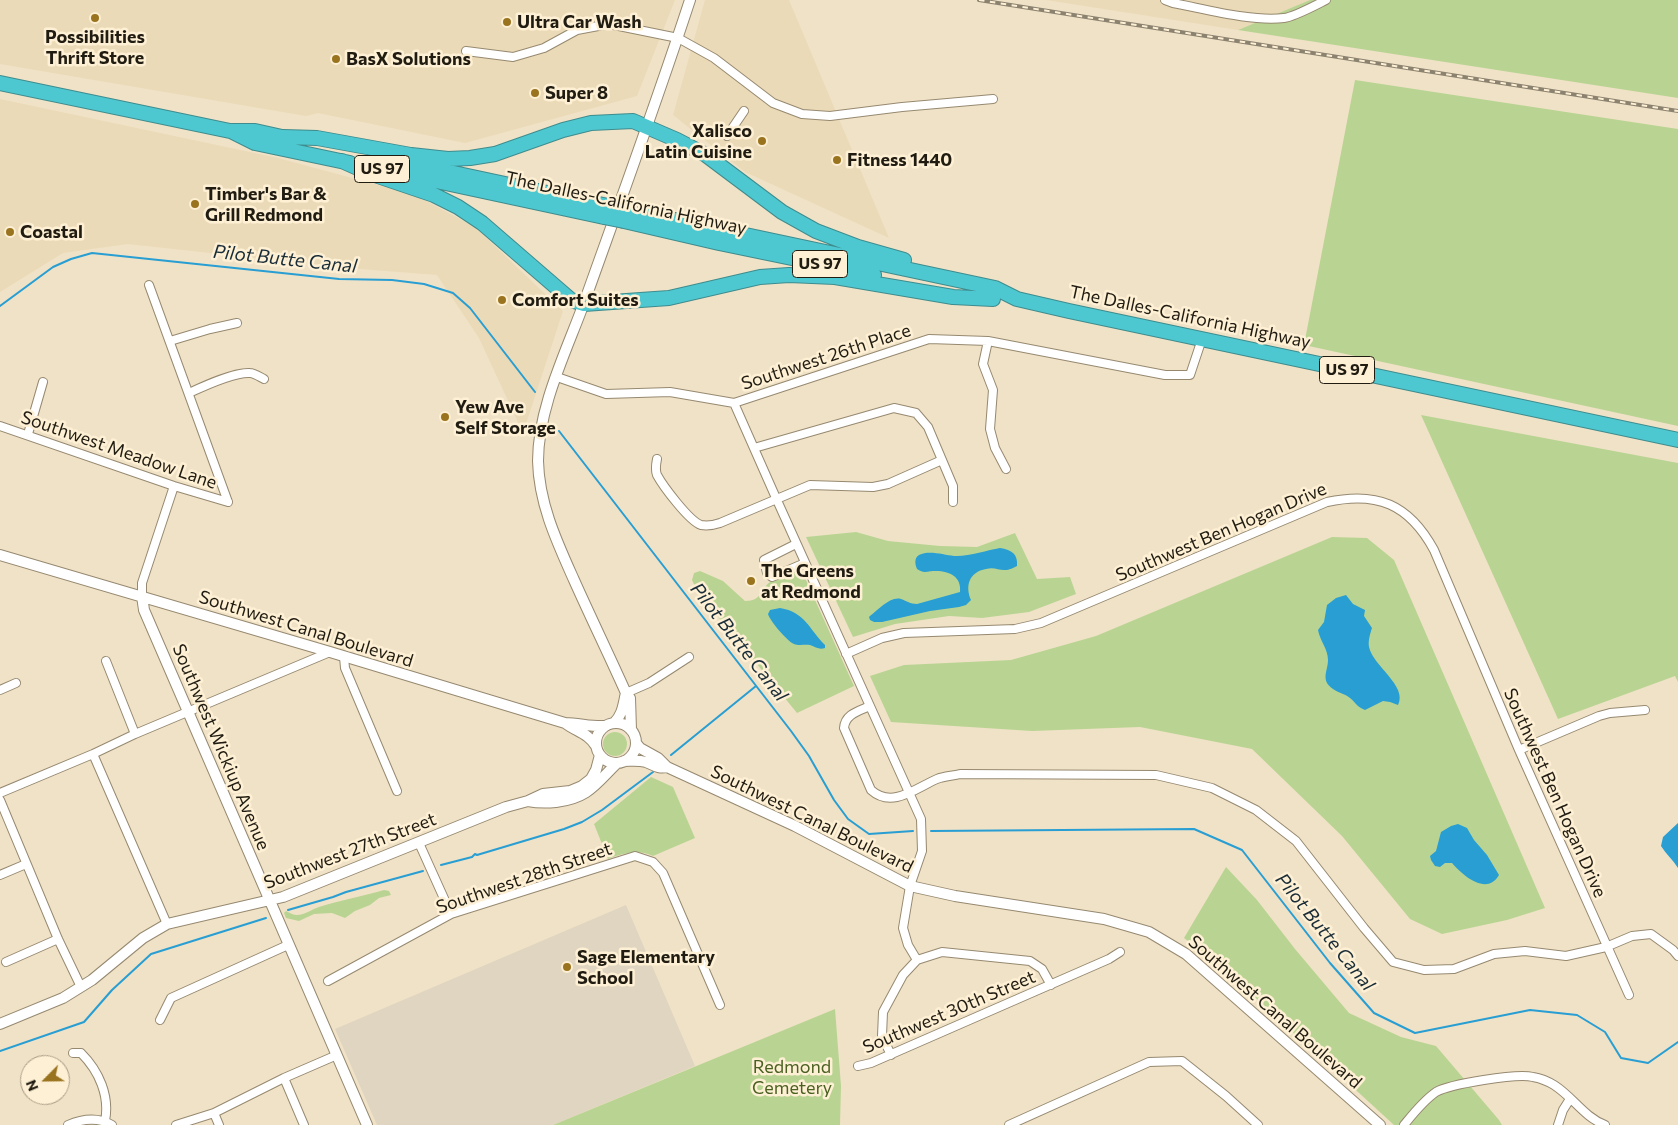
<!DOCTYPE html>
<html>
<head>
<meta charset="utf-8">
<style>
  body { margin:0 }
  #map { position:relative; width:1678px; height:1125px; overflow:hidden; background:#f0e2c7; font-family:Commissioner,sans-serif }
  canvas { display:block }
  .north { position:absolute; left:20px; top:1055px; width:50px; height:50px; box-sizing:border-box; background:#fef0d4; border:1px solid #a69b86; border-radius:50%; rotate:247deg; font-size:14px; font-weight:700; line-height:20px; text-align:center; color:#211c12 }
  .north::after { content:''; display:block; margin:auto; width:18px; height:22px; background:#9a731f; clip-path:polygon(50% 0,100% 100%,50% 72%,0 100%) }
</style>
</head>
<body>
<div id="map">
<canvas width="1678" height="1125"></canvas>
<div class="north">N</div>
</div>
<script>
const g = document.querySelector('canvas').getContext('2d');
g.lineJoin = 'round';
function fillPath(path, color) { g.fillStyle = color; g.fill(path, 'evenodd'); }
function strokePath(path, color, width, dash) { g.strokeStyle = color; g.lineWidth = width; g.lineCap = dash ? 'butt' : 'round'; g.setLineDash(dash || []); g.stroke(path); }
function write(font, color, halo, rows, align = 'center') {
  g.font = font + ' Commissioner,sans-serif'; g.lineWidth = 5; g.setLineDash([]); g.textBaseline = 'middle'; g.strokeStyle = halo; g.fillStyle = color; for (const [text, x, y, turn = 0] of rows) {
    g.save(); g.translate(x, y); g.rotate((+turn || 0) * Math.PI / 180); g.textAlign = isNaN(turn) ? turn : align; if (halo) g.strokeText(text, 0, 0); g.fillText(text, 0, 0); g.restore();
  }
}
fillPath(new Path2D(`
  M0,0H675L637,96L465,143L318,113L306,116L0,64Z
  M705,0H789L889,238L745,172L673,115Z
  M1046,0H1310L1238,30Z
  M0,99L278,158L415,195L475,227L563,311L523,433L479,338L437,275L347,268L128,244L63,253L0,292Z`), '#ebdab7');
fillPath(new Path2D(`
  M626,905L695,1066L553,1125H377L335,1029Z`), '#e0d5c0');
fillPath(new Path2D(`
  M1310,0H1678V98L1238,30Z
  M1355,80L1678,129V426L1304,345Z
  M1421,415L1678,463V682L1675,676L1558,719Z
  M856,532L888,541L940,546L977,547L1015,533L1037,579L1070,577L1076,594L1029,612L982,618L949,616L895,624L853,637L806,537Z
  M1332,537L1367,538L1394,560L1545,908L1507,920L1442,934L1410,919L1342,836L1252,749L1140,727L1032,731L891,722L870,676L904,665L1011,660L1096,636Z
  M801,569L854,686L797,713L697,591L692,580L694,573L700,571L723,581L745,601C763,601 761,588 770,582C779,576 791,573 801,569Z
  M603 744a12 12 0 1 1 24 0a12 12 0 1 1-24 0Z
  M651,777L673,787L695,838L653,856C637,849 624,853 608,859L594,824Z
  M1226,867L1257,900L1295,949L1349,1013L1401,1037L1436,1046L1499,1120L1502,1125H1394L1215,961L1184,938Z
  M384,890L389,891L391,895L379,898L370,905L355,911L345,918L332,913L314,914L299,921L286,918L284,913L286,911C290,913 293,915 297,915C305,915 312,909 319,907C341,900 363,896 384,890Z
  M835,1009L841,1086L840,1125H553Z`), '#b9d492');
fillPath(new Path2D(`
  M1000,548C1012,550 1018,554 1017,566C1001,575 999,566 986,569C969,572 965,586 971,600L966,605L959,607L930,611L882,622H874L870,620L869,617C877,611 890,596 901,599C907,601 910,604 917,604L960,592C962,576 948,570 933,571C932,571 926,572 925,572C922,572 919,570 917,569C915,564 914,558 919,555C929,550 944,555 954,556C968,557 987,550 1000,548Z
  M1346,595L1353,604L1365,610L1364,616L1372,628C1370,634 1368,641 1369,647C1373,666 1408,686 1398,705L1390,702L1383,701L1365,710C1357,707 1356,703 1350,698C1346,694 1338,693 1333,689C1320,680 1328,671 1328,660C1328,649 1320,641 1318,630L1324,622L1327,605L1336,598Z
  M780,608C805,612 809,629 825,645V648C819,650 816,647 810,645C805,644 799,646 794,644C787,641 770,621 768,614L770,610Z
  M1678,823V868C1673,860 1666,854 1661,846L1663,837Z
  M1458,824L1467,828L1474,840L1487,855L1499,875C1487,896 1463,876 1452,863H1445L1440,867L1435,866L1431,860L1430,856L1436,851L1441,832L1451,826Z`), '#289ed3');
strokePath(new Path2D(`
  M0,306L53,267L71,259L92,253L339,279L392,280L424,284L453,293L470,308L535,392
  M559,431L791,731L809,756L834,800L848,819L869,834L913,831
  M671,755L756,686
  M931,831L1194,829L1242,850L1330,963L1374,1013L1415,1033L1530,1010L1577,1015L1605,1032L1621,1058L1648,1063L1678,1042
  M441,865L472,857L475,854L477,855L564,829L582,822L602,810L653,772
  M288,910L333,897L346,892L423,871
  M0,1051L84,1022L112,990L151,954L266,918`), '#289ed3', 2);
const street = new Path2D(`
  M1165,0L1173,3C1205,9 1252,22 1284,18C1294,17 1316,5 1326,0
  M466,51L513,57L544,48L577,30L609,24L678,38L714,58L773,103L802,114L830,116L902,107L993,99
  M727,136L744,111
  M149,285L228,502
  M170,341L210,329L237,323
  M557,377L606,394L670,392L734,403L929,339L988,341
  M189,393C204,386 234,372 250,373C254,373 260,377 264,379
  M734,403L776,498L921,819L922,851L910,886L903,928L908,945L917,960
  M0,426L174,486L228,502
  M28,434L43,382
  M754,448L894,408L916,413L928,427L953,486V502
  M657,459C656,464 655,470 657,475C663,486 689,521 701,525C707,526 714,525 720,523L810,485L873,487L888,484L942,460
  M1006,469L995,448L990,429L993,390L983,364L988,341L1165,375H1190L1202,339
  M796,544L764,560L767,573L772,577L805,563
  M142,596V583L174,486
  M846,654L882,638L904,633L1015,629L1041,623L1327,502C1377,491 1409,504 1434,550L1519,750L1629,995
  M344,657L345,668L397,791
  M106,661L135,734
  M0,690L16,683
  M626,693L649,683L689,657
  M870,706C859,711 845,714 844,728L871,790C892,809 916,788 937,779C944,776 953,776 960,774L1156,775L1212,788L1256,810L1296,841L1364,928L1393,962L1424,970L1454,969L1494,954L1525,951L1566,956L1606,947L1632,936L1651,934L1673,950L1678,956
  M1519,750L1599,716L1610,713L1645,710
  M93,754L167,924
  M0,793L93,754L135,734L330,652
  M0,800L58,939L81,987
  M419,843L451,914
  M0,875L26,864
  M6,962L58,939
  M328,981L451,914L635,856L653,862L663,873L720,1005
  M160,1020L171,998L288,945
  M73,1053H81C99,1071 110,1096 105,1121
  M891,1055L882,1036L883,1012L903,975L917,960L942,952L1030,961L1042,969L1051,985
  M858,1066L871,1063L1109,959L1120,952
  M284,1078L304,1125
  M214,1113L219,1125
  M68,1125C82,1119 98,1117 112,1125
  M176,1125L214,1113L284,1078L337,1055
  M1009,1125L1149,1062L1182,1061L1226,1096L1258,1125
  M1404,1125C1413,1114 1423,1101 1436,1092C1450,1084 1517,1073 1533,1077C1539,1078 1549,1082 1554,1085C1573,1097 1584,1117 1605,1125
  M1558,1125L1563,1110L1570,1099`);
const secondary = new Path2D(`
  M0,555L330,652L565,723C577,732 588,733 596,746
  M142,596L144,610L367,1125
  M565,723C579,723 591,727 605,726
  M614,723C623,714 623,705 626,693
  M596 743a20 20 0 1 1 40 0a20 20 0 1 1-40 0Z
  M631,730L630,698L626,693C609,655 591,618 574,580C557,542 539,504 538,461C538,408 566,352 584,303C620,202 657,101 690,0
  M636,743L640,748L658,758L667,767L795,826L910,886L955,896L1104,919L1149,932L1186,954L1380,1125
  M624,761C632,761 638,760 646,762C654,765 658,769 667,767
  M528,801C538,803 545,803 556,802C588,798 595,785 617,763
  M0,1024L63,998L92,980L143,938L167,924L283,897L506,807L528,801L543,794L570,791L582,786L591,779L596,770L600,755`);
const highway = new Path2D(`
  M0,83L230,131H255L291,139
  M233,132L255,143L350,163
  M283,137L317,138L411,155L448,159L470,158L495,154L563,130L591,123L633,121L677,140L706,155L782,212L816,231L858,247L904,260
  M393,160L608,206
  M342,161L369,173L434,195L458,207L482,223L571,300L584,304L669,298L760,277L789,275L835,277L953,297L993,299
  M385,170L604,217
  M628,210L995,288L1017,299L1069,311L1678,440
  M624,221L719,243L874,275`);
strokePath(street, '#968970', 10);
strokePath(secondary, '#968970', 12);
strokePath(highway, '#3e8c8e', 16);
strokePath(street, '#fff', 8);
strokePath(secondary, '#fff', 10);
strokePath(highway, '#4ec8d0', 14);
const rail = new Path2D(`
  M979,0L1678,111`);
strokePath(rail, '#8b826f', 4);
strokePath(rail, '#fef0d4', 2, [5.5]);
const highwayBridge = new Path2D(`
  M608,206L628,210
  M604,217L624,221`);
strokePath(highwayBridge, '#3e8c8e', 16, []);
strokePath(highwayBridge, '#4ec8d0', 14);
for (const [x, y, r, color] of [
  [95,18,5,"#9a731f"],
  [507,22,5,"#9a731f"],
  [336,59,5,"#9a731f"],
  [535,93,5,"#9a731f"],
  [762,141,5,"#9a731f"],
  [837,160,5,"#9a731f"],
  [195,204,5,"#9a731f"],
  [10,232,5,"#9a731f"],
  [502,300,5,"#9a731f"],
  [445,417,5,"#9a731f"],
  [751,581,5,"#9a731f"],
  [567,967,5,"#9a731f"]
]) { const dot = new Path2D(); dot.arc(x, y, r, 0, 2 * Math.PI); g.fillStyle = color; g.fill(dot); strokePath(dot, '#fef0d4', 2); }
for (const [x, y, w] of [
  [382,169,55],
  [820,264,55],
  [1347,370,55]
]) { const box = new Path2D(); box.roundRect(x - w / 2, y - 13.5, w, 27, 4); g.fillStyle = '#fef0d4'; g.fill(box); strokePath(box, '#211c12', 1); }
write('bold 16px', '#211c12', null, [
  ["US 97",382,169],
  ["US 97",820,264],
  ["US 97",1347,370]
]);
write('bold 18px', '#211c12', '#fef0d4', [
  ["Ultra Car Wash",517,22],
  ["Possibilities",95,37,"center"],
  ["Thrift Store",95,58,"center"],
  ["BasX Solutions",346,59],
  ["Super 8",545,93],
  ["Xalisco",752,131,"right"],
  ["Latin Cuisine",752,152,"right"],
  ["Fitness 1440",847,160],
  ["Timber's Bar &",205,194],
  ["Grill Redmond",205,215],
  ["Coastal",20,232],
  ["Comfort Suites",512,300],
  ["Yew Ave",455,407],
  ["Self Storage",455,428],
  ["The Greens",761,571],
  ["at Redmond",761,592],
  ["Sage Elementary",577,957],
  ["School",577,978]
], 'left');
write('18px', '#211c12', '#fef0d4', [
  ["The Dalles-California Highway",626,203,12],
  ["The Dalles-California Highway",1190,317,12],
  ["Southwest 26th Place",826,357,-18],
  ["Southwest Meadow Lane",119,450,19],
  ["Southwest Ben Hogan Drive",1221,532,-23],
  ["Southwest Canal Boulevard",306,629,17],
  ["Southwest Wickiup Avenue",221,747,67],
  ["Southwest Ben Hogan Drive",1555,793,66],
  ["Southwest Canal Boulevard",812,819,26],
  ["Southwest 27th Street",350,851,-21],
  ["Southwest 28th Street",524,878,-19],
  ["Southwest 30th Street",949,1012,-23],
  ["Southwest Canal Boulevard",1275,1012,41]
]);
write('18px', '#4a6122', '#fef0d4', [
  ["Redmond",792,1067],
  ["Cemetery",792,1088]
]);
write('italic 19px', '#192c37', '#fef0d4', [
  ["Pilot Butte Canal",285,259,6],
  ["Pilot Butte Canal",739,642,52],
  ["Pilot Butte Canal",1325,932,51]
]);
</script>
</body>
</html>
